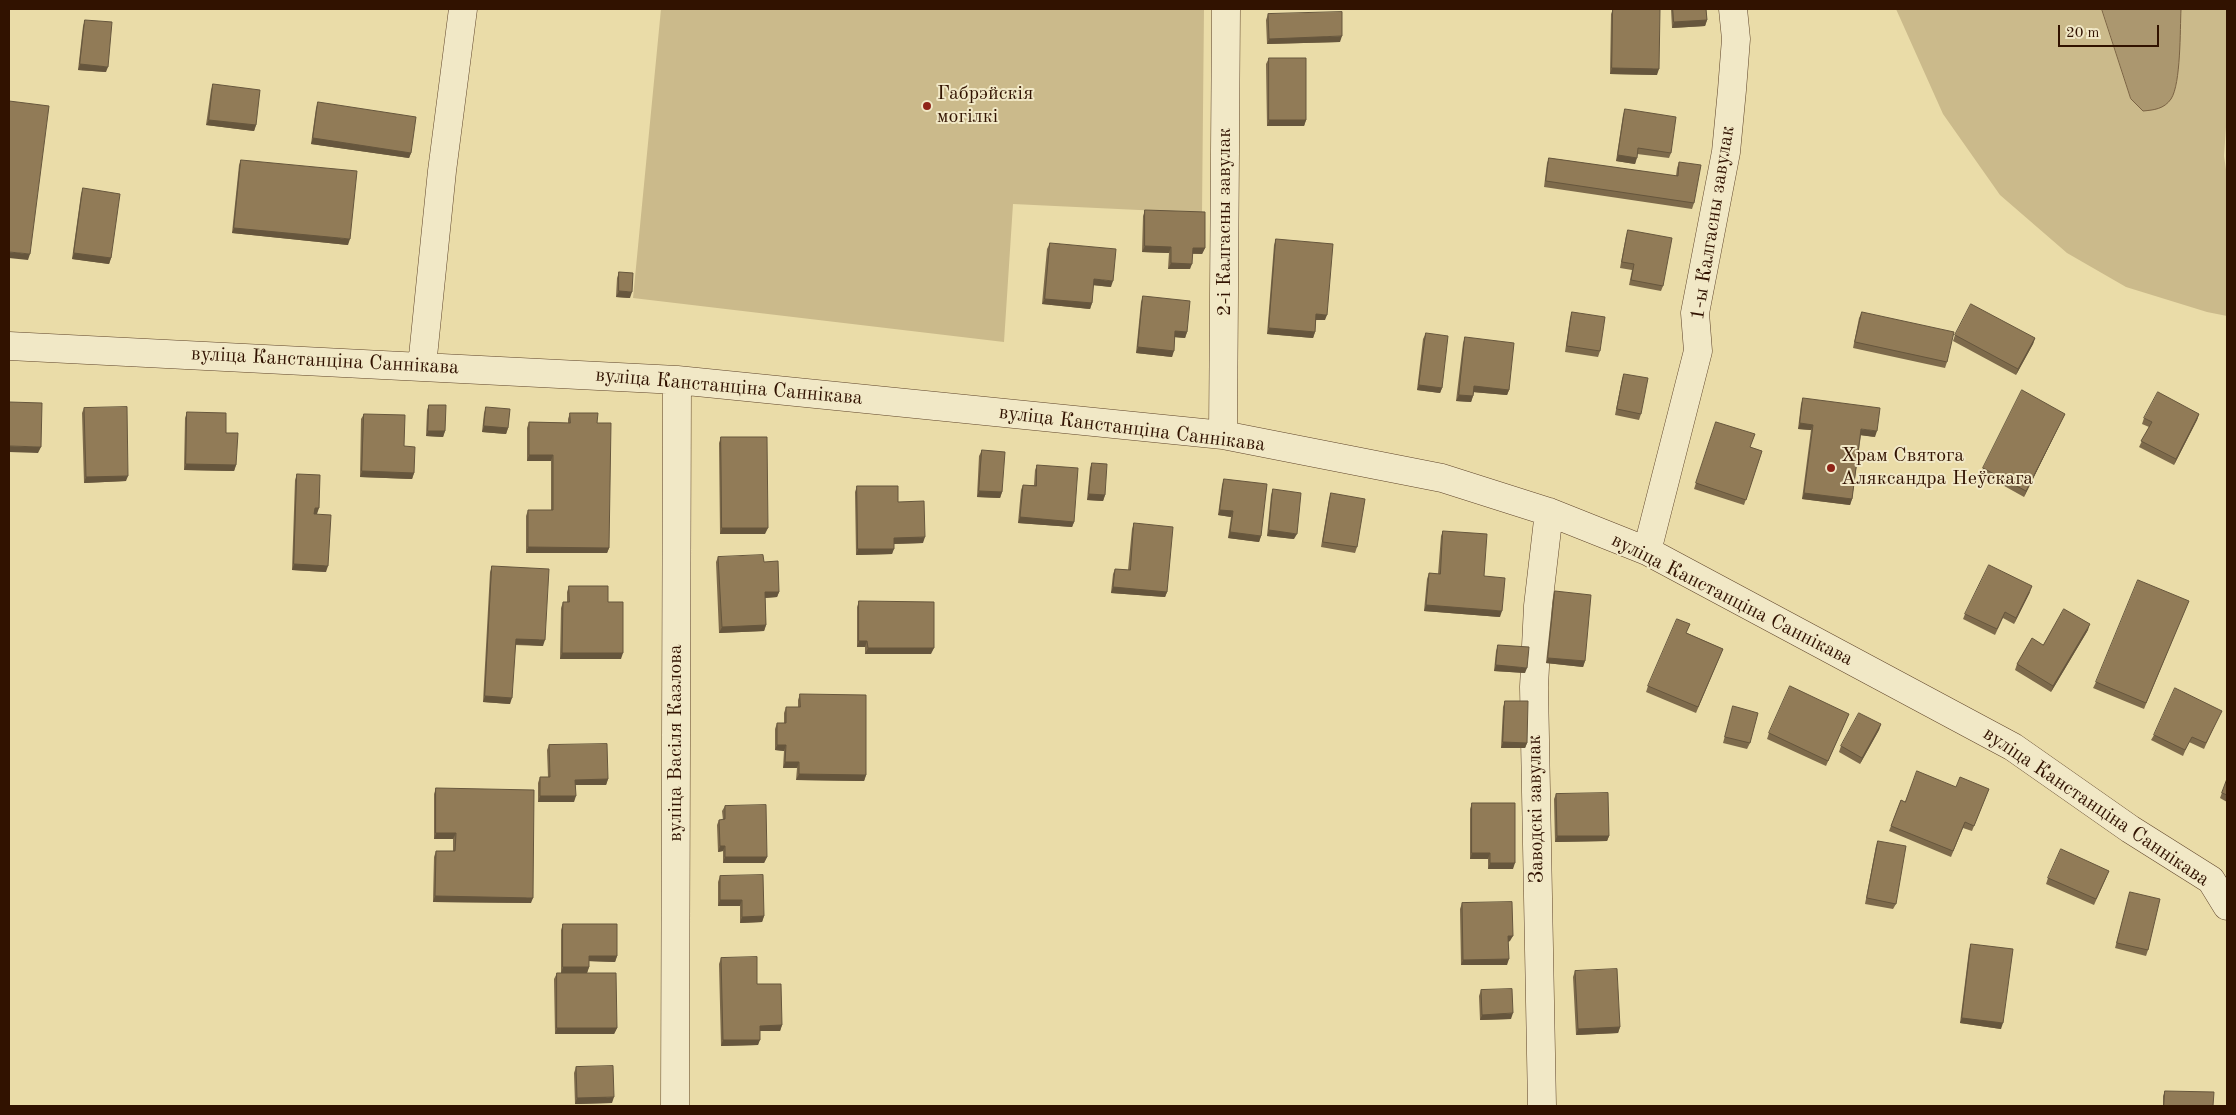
<!DOCTYPE html>
<html>
<head>
<meta charset="utf-8">
<style>
  body { margin:0 }
  #map { position:relative; width:2236px; height:1115px; overflow:hidden; background:#eadca8; font-family:"Old Standard TT",serif }
  canvas { display:block }
  .frame { position:absolute; inset:0; border:10px solid #311200; pointer-events:none }
  .scale { position:absolute; left:2058px; top:25px; width:101px; height:22px; box-sizing:border-box; border:2px solid #311200; border-top:0; padding-left:6px; font-size:15px; line-height:18px; white-space:nowrap; color:#311200; -webkit-text-stroke:4px #f1e8c6; paint-order:stroke }
</style>
</head>
<body>
<div id="map">
<canvas width="2236" height="1115"></canvas>
<div class="frame"></div>
<div class="scale">20 m</div>
</div>
<script>
const g = document.querySelector('canvas').getContext('2d');
g.lineJoin = 'round';
function fillPath(path, color) { g.fillStyle = color; g.fill(path, 'evenodd'); }
function strokePath(path, color, width, dash) { g.strokeStyle = color; g.lineWidth = width; g.lineCap = dash ? 'butt' : 'round'; g.setLineDash(dash || []); g.stroke(path); }
function write(font, color, halo, rows, align = 'center') {
  g.font = font + ' "Old Standard TT",serif'; g.lineWidth = 4; g.setLineDash([]); g.textBaseline = 'middle'; g.strokeStyle = halo; g.fillStyle = color; for (const [text, x, y, turn = 0] of rows) {
    g.save(); g.translate(x, y); g.rotate((+turn || 0) * Math.PI / 180); g.textAlign = isNaN(turn) ? turn : align; if (halo) g.strokeText(text, 0, 0); g.fillText(text, 0, 0); g.restore();
  }
}
fillPath(new Path2D(`
  M661,9H1204L1202,213L1013,204L1004,342L633,298Z
  M1896,9H2102L2131,99L2143,111L2176,86L2181,9H2227V113L2224,156L2227,176V316L2207,312L2126,287L2067,253L2000,195L1943,114Z`), '#cbba8b');
const water = new Path2D(`
  M2102,9H2181C2180,29 2181,84 2171,99C2164,109 2154,110 2143,111L2131,99Z`);
fillPath(water, '#ab976f');
strokePath(water, '#7a6243', 1);
const minor = new Path2D(`
  M9,346L677,380L1223,435L1442,478L1549,512L1647,551L2013,747L2130,829L2211,880L2227,906
  M422,366L442,171L463,9
  M1223,435L1226,9
  M1647,551L1698,351L1695,313L1726,152L1732,90L1736,39L1733,9
  M675,1106L677,380
  M1542,1106L1534,687L1538,606L1549,512`);
strokePath(minor, '#5f442a', 29);
strokePath(minor, '#f1e8c6', 28);
fillPath(new Path2D(`
  M1613,9L1657,75L1610,74L1611,14Z
  M1671,9H1706L1707,20L1705,26L1672,28Z
  M1268,14L1340,42L1267,44L1266,20Z
  M85,20L106,72L78,70L83,26Z
  M1269,58L1306,120L1304,126H1267L1266,64Z
  M213,84L256,125L254,131L206,125L211,90Z
  M318,102L411,153L409,158L311,144L316,108Z
  M1625,109L1671,153L1669,158L1637,154L1635,164L1616,161L1623,115Z
  M1549,158L1676,176L1677,168L1679,162L1694,203L1692,209L1544,187L1547,163Z
  M241,160L348,245L232,233L239,165Z
  M83,188L111,258L109,264L72,259L81,194Z
  M1145,210L1205,248L1202,254H1192L1190,269H1168L1169,253L1142,252L1143,216Z
  M1628,230L1663,286L1661,291L1629,285L1632,270L1620,268L1626,236Z
  M1276,239L1325,320H1316L1315,332L1313,338L1267,334L1274,245Z
  M1050,243L1111,287L1093,285L1092,303L1090,309L1042,304L1047,249Z
  M619,272L630,298L616,297L617,278Z
  M1143,296L1187,332L1185,338L1175,337L1172,357L1136,353L1141,302Z
  M1572,312L1600,351L1598,357L1565,352L1570,318Z
  M1862,312L1947,362L1945,368L1853,348L1859,318Z
  M1426,333L1442,388L1440,393L1417,390L1423,339Z
  M1955,335L2035,338L2033,344L2016,375L1953,341Z
  M1465,337L1509,390L1507,395L1474,392L1473,396L1471,402L1456,401L1463,343Z
  M1624,374L1641,414L1639,420L1615,415L1622,379Z
  M1803,398L1875,437L1861,435L1852,499L1850,505L1802,499L1811,430L1798,429L1801,404Z
  M429,405L445,431L443,437L426,436L427,410Z
  M486,407L508,428L506,434L482,432L484,413Z
  M84,408L126,481L84,483L82,413Z
  M187,412L226,433L236,465L234,471L184,470L185,418Z
  M570,413L597,423L609,548L607,553H526V516L528,510H551V461H527V428L529,422L568,423V419Z
  M364,414L404,446L414,473L412,479L360,477L361,419Z
  M2065,414L2062,420L2024,497L1981,473L1983,468Z
  M2199,414L2197,420L2174,465L2139,447L2149,427L2142,424L2144,418Z
  M1716,422L1750,447L1762,451L1744,505L1694,489Z
  M721,437L765,534H720L719,443Z
  M982,450L1002,492L1000,498L977,497L979,456Z
  M1092,463L1105,495L1103,501L1087,500L1090,468Z
  M1037,465L1074,522L1072,527L1018,523L1021,490L1023,485H1034L1035,470Z
  M297,474L317,514H314L326,572L292,570L295,480Z
  M1224,479L1261,536L1259,542L1228,538L1231,517L1218,515L1222,485Z
  M857,486L898,502L923,543L894,544L892,554L856,555L855,492Z
  M1273,489L1294,539L1267,536L1271,495Z
  M1331,493L1357,547L1355,553L1321,547L1329,499Z
  M1134,523L1167,592L1165,597L1111,593L1113,574L1115,569L1128,570L1132,529Z
  M1443,531L1500,617L1424,611L1427,579L1429,573L1438,574L1441,536Z
  M718,557L764,562L779,592L777,597L765,598L766,625L764,631L719,633L716,562Z
  M492,566L543,646L515,645L510,704L483,702L490,572Z
  M569,586L608,602L621,659H560L561,608L563,602H567V592Z
  M1555,591L1585,661L1583,667L1546,663L1553,597Z
  M2030,592L2014,624L2003,618L1995,635L1963,619L1965,614Z
  M859,601L931,654H865V647H857V607Z
  M2186,607L2144,709L2093,688L2096,682Z
  M2088,630L2051,692L2015,670L2017,664L2043,645Z
  M1687,633L1723,649L1696,713L1646,692L1648,686Z
  M1498,645L1525,673L1494,671L1496,651Z
  M800,694L866,775L864,781L796,780L797,768H783L784,751L775,750V729L777,723H784V713L786,707H798V700Z
  M1505,701L1527,743L1525,748H1501L1503,707Z
  M1733,706L1750,743L1747,749L1723,743Z
  M1849,714L1826,766L1767,739L1769,733Z
  M2219,716L2204,749L2189,742L2183,756L2151,740L2154,735Z
  M1881,724L1879,730L1860,764L1839,752L1841,746Z
  M549,745L608,779L606,785H575L574,802H538V783L540,777H548L547,750Z
  M2227,779V802L2220,798Z
  M1956,787L1989,789L1972,831L1963,828L1951,857L1889,831L1901,800L1905,802Z
  M436,788L531,903L433,902L434,857L436,851H453V839H434V794Z
  M1556,794L1609,836L1607,841L1555,842L1554,799Z
  M1472,803L1513,869H1488V859H1470V809Z
  M725,806L767,857L764,863H723V851L718,852L717,825L719,820H723L722,811Z
  M1878,841L1896,904L1893,909L1865,904L1876,846Z
  M720,876L764,916L762,922L740,923V906H718V882Z
  M2107,876L2094,905L2046,884L2048,878Z
  M2130,892L2148,950L2146,956L2115,948Z
  M1462,903L1510,941L1508,942L1507,965H1461L1460,909Z
  M563,924L617,956L615,962L589,961V967L587,973H561V930Z
  M1971,944L2001,1029L1960,1023L1969,950Z
  M721,958L757,984L782,1025L780,1031H760L758,1045L721,1046L719,964Z
  M1575,971L1620,1027L1618,1033L1576,1035L1573,977Z
  M557,973L617,1028L614,1034H555L554,979Z
  M1481,990L1511,1019L1480,1020L1479,996Z
  M576,1067L612,1103L575,1104L574,1073Z
  M2165,1091L2213,1106H2163V1096Z`), '#7d6a4b');
fillPath(new Path2D(`
  M1707,20L1705,26L1672,28L1674,22Z
  M1342,36L1340,42L1267,44L1269,39Z
  M80,64L108,67L106,72L78,70Z
  M1612,68L1659,69L1657,75L1610,74Z
  M209,120L256,125L254,131L206,125Z
  M1269,120H1306L1304,126H1267Z
  M313,138L411,153L409,158L311,144Z
  M1618,155L1637,158L1635,164L1616,161Z
  M234,228L350,239L348,245L232,233Z
  M1145,246L1171,247L1169,253L1142,252Z
  M1193,248H1205L1202,254L1191,253Z
  M9,252L30,254L28,260L9,258Z
  M74,253L111,258L109,264L72,259Z
  M1171,263L1192,264L1190,269H1168Z
  M1094,279L1113,281L1111,287L1092,285Z
  M619,291L632,292L630,298L616,297Z
  M1045,299L1092,303L1090,309L1042,304Z
  M1316,314L1327,315L1325,320H1314Z
  M1269,328L1315,332L1313,338L1267,334Z
  M1175,331L1187,332L1185,338L1173,337Z
  M2035,338L2033,344L2016,375L2018,369Z
  M1138,347L1174,351L1172,357L1136,353Z
  M1419,385L1442,388L1440,393L1417,390Z
  M1474,386L1509,390L1507,395L1472,392Z
  M1459,395L1473,396L1471,402L1456,401Z
  M2065,414L2062,420L2024,497L2026,491Z
  M2199,414L2197,420L2174,465L2176,459Z
  M1800,423L1813,425L1811,430L1798,429Z
  M484,426L508,428L506,434L482,432Z
  M1861,429L1877,431L1875,437L1859,435Z
  M428,431H445L443,437L426,436Z
  M9,446L41,447L38,453L9,452Z
  M529,455H553L551,461H527Z
  M186,464L236,465L234,471L184,470Z
  M362,471L414,473L412,479L360,477Z
  M128,476L126,481L84,483L86,477Z
  M979,491L1002,492L1000,498L977,497Z
  M1804,493L1852,499L1850,505L1802,499Z
  M1089,494L1105,495L1103,501L1087,500Z
  M315,508H319L317,514H313Z
  M1220,510L1233,511L1231,517L1218,515Z
  M1020,517L1074,522L1072,527L1018,523Z
  M722,528H768L765,534H720Z
  M1269,530L1297,534L1294,539L1267,536Z
  M1230,532L1261,536L1259,542L1228,538Z
  M925,537L923,543L892,544L894,538Z
  M528,547L609,548L607,553H526Z
  M858,549H894L892,554L856,555Z
  M294,564L328,566L326,572L292,570Z
  M2032,586L2030,592L2014,624L2016,618Z
  M1113,587L1167,592L1165,597L1111,593Z
  M765,592H779L777,597L763,598Z
  M1426,605L1502,611L1500,617L1424,611Z
  M2090,624L2088,630L2051,692L2053,686Z
  M766,625L764,631L719,633L722,627Z
  M516,639L545,640L543,646L514,644Z
  M859,641H867L865,647H857Z
  M868,648H934L931,654H865Z
  M562,653H623L621,659H560Z
  M1548,658L1585,661L1583,667L1546,663Z
  M1496,665L1527,668L1525,673L1494,671Z
  M485,696L512,698L510,704L483,702Z
  M1881,724L1879,730L1860,764L1862,758Z
  M1503,742L1527,743L1525,748H1501Z
  M777,745H786L784,751L775,750Z
  M785,762H799L797,768H783Z
  M799,774L866,775L864,781L796,780Z
  M608,779L606,785H573L575,780Z
  M540,796H576L574,802H538Z
  M436,833H456L453,839H434Z
  M1557,836H1609L1607,841L1555,842Z
  M720,846H725L723,851L718,852Z
  M1472,853H1490L1488,859H1470Z
  M725,857H767L764,863H723Z
  M1490,863H1515L1513,869H1488Z
  M435,896L533,898L531,903L433,902Z
  M720,900H742L740,906H718Z
  M764,916L762,922L740,923L742,917Z
  M1508,936H1513L1510,941L1506,942Z
  M589,956H617L615,962L586,961Z
  M1509,959L1507,965H1461L1463,960Z
  M563,967H589L587,973H561Z
  M1513,1013L1511,1019L1480,1020L1482,1015Z
  M1962,1018L2003,1023L2001,1029L1960,1023Z
  M782,1025L780,1031H758L760,1026Z
  M1620,1027L1618,1033L1576,1035L1578,1029Z
  M557,1028H617L614,1034H555Z
  M723,1040H760L758,1045L721,1046Z
  M614,1097L612,1103L575,1104L577,1098Z`), '#66563d');
const building = new Path2D(`
  M1613,9H1660L1659,69L1612,68Z
  M1673,9H1706L1707,20L1674,22Z
  M1342,12V36L1269,39L1268,14Z
  M85,20L112,22L108,67L80,64Z
  M1269,58H1306V120H1269Z
  M213,84L260,90L256,125L209,120Z
  M9,101L49,106L30,254L9,252Z
  M318,102L416,117L411,153L313,138Z
  M1625,109L1676,117L1671,153L1638,148L1637,158L1618,155Z
  M1549,158L1678,176L1679,162L1701,165L1694,203L1546,181Z
  M241,160L357,171L350,239L234,228Z
  M83,188L120,194L111,258L74,253Z
  M1145,210L1205,212V248H1193L1192,264L1171,263V247L1145,246Z
  M1628,230L1672,238L1663,286L1631,280L1634,264L1622,262Z
  M1276,239L1333,244L1327,315L1316,314L1315,332L1269,328Z
  M1050,243L1116,249L1113,281L1094,279L1092,303L1045,299Z
  M619,272L633,273L632,292L619,291Z
  M1143,296L1190,301L1187,332L1175,331L1174,351L1138,347Z
  M1971,304L2035,338L2018,369L1955,335Z
  M1572,312L1605,317L1600,351L1567,346Z
  M1862,312L1954,332L1947,362L1855,342Z
  M1426,333L1448,336L1442,388L1419,385Z
  M1465,337L1514,343L1509,390L1474,386L1473,396L1459,395Z
  M1624,374L1648,378L1641,414L1617,409Z
  M2022,390L2065,414L2026,491L1983,468Z
  M2158,392L2199,414L2176,459L2141,441L2152,422L2144,418Z
  M1803,398L1880,408L1877,431L1861,429L1852,499L1804,493L1813,425L1800,423Z
  M9,402L42,403L41,447L9,446Z
  M429,405H446L445,431H428Z
  M127,407L128,476L86,477L84,408Z
  M486,407L510,409L508,428L484,426Z
  M187,412L226,413V433H238L236,465L186,464Z
  M570,413H598L597,423H611L609,548L528,547V510H553V455H529V422L570,423Z
  M364,414L405,415L404,446L415,447L414,473L362,471Z
  M1716,422L1755,434L1750,447L1762,451L1746,500L1696,483Z
  M721,437H767L768,528H722Z
  M982,450L1005,452L1002,492L979,491Z
  M1092,463L1107,464L1105,495L1089,494Z
  M1037,465L1078,468L1074,522L1020,517L1023,485L1036,486Z
  M297,474L320,475L319,508H315L314,514L331,515L328,566L294,564Z
  M1224,479L1267,484L1261,536L1230,532L1233,511L1220,510Z
  M857,486H898V502L924,501L925,537L894,538V549H858Z
  M1273,489L1301,493L1297,534L1269,530Z
  M1331,493L1365,499L1357,547L1323,542Z
  M1134,523L1173,527L1167,592L1113,587L1115,569L1130,570Z
  M1443,531L1487,534L1484,576L1505,578L1502,611L1426,605L1429,573L1440,574Z
  M763,555L764,562L778,561L779,592H765L766,625L722,627L718,557Z
  M1989,565L2032,586L2016,618L2005,612L1997,629L1965,614Z
  M492,566L549,569L545,640L516,639L512,698L485,696Z
  M2138,580L2189,601L2146,703L2096,682Z
  M569,586H608V602H623V653H562L563,602H569Z
  M1555,591L1591,595L1585,661L1548,658Z
  M859,601L934,602V648H868L867,641H859Z
  M2064,609L2090,624L2053,686L2017,664L2032,638L2043,645Z
  M1677,619L1690,624L1686,633L1723,649L1698,707L1648,686Z
  M1498,645L1529,647L1527,668L1496,665Z
  M1790,686L1849,714L1828,761L1769,733Z
  M2175,688L2222,711L2206,743L2192,737L2185,750L2154,735Z
  M800,694L866,695V775L799,774V762H785L786,745H777V723H786V707H800Z
  M1505,701H1528L1527,743L1503,742Z
  M1733,706L1758,713L1750,743L1725,737Z
  M1859,713L1881,724L1862,758L1841,746Z
  M607,744L608,779L575,780L576,796H540V777H550L549,745Z
  M1917,771L1956,787L1960,777L1989,789L1974,826L1965,822L1953,851L1891,826L1901,800L1905,802Z
  M2227,779V795L2222,793Z
  M436,788L534,790L533,898L435,896L436,851H455L456,833H436Z
  M1608,793L1609,836H1557L1556,794Z
  M1472,803H1515V863H1490V853H1472Z
  M766,805L767,857H725V846H720L719,820L725,819V806Z
  M1878,841L1906,846L1896,904L1867,898Z
  M2061,849L2109,871L2096,899L2048,878Z
  M763,875L764,916L742,917V900H720V876Z
  M2130,892L2160,899L2148,950L2117,943Z
  M1512,902L1513,936H1508L1509,959L1463,960L1462,903Z
  M563,924H617V956H589V967H563Z
  M1971,944L2013,949L2003,1023L1962,1018Z
  M757,957V984H781L782,1025L760,1026V1040H723L721,958Z
  M1617,969L1620,1027L1578,1029L1575,971Z
  M557,973H616L617,1028H557Z
  M1512,989L1513,1013L1482,1015L1481,990Z
  M613,1066L614,1097L577,1098L576,1067Z
  M2165,1091L2214,1092L2213,1106H2164Z`);
fillPath(building, '#917b57');
strokePath(building, '#66563d', 1);
for (const [x, y, r, color] of [
  [927,106,5,"#8f2418"],
  [1831,468,5,"#8f2418"]
]) { const dot = new Path2D(); dot.arc(x, y, r, 0, 2 * Math.PI); g.fillStyle = color; g.fill(dot); strokePath(dot, '#f1e8c6', 2); }
write('20px', '#311200', '#f1e8c6', [
  ["Габрэйскія",937,94],
  ["могілкі",937,117],
  ["Храм Святога",1841,456],
  ["Аляксандра Неўскага",1841,479]
], 'left');
write('20px', '#311200', '#f1e8c6', [
  ["2-і Калгасны завулак",1225,222,-90],
  ["1-ы Калгасны завулак",1713,223,-81],
  ["вуліца Канстанціна Саннікава",325,361,3],
  ["вуліца Канстанціна Саннікава",729,387,5],
  ["вуліца Канстанціна Саннікава",1132,429,7],
  ["вуліца Канстанціна Саннікава",1732,600,27],
  ["вуліца Васіля Казлова",676,743,-90],
  ["вуліца Канстанціна Саннікава",2096,807,34],
  ["Заводскі завулак",1536,809,-91]
]);
</script>
</body>
</html>
